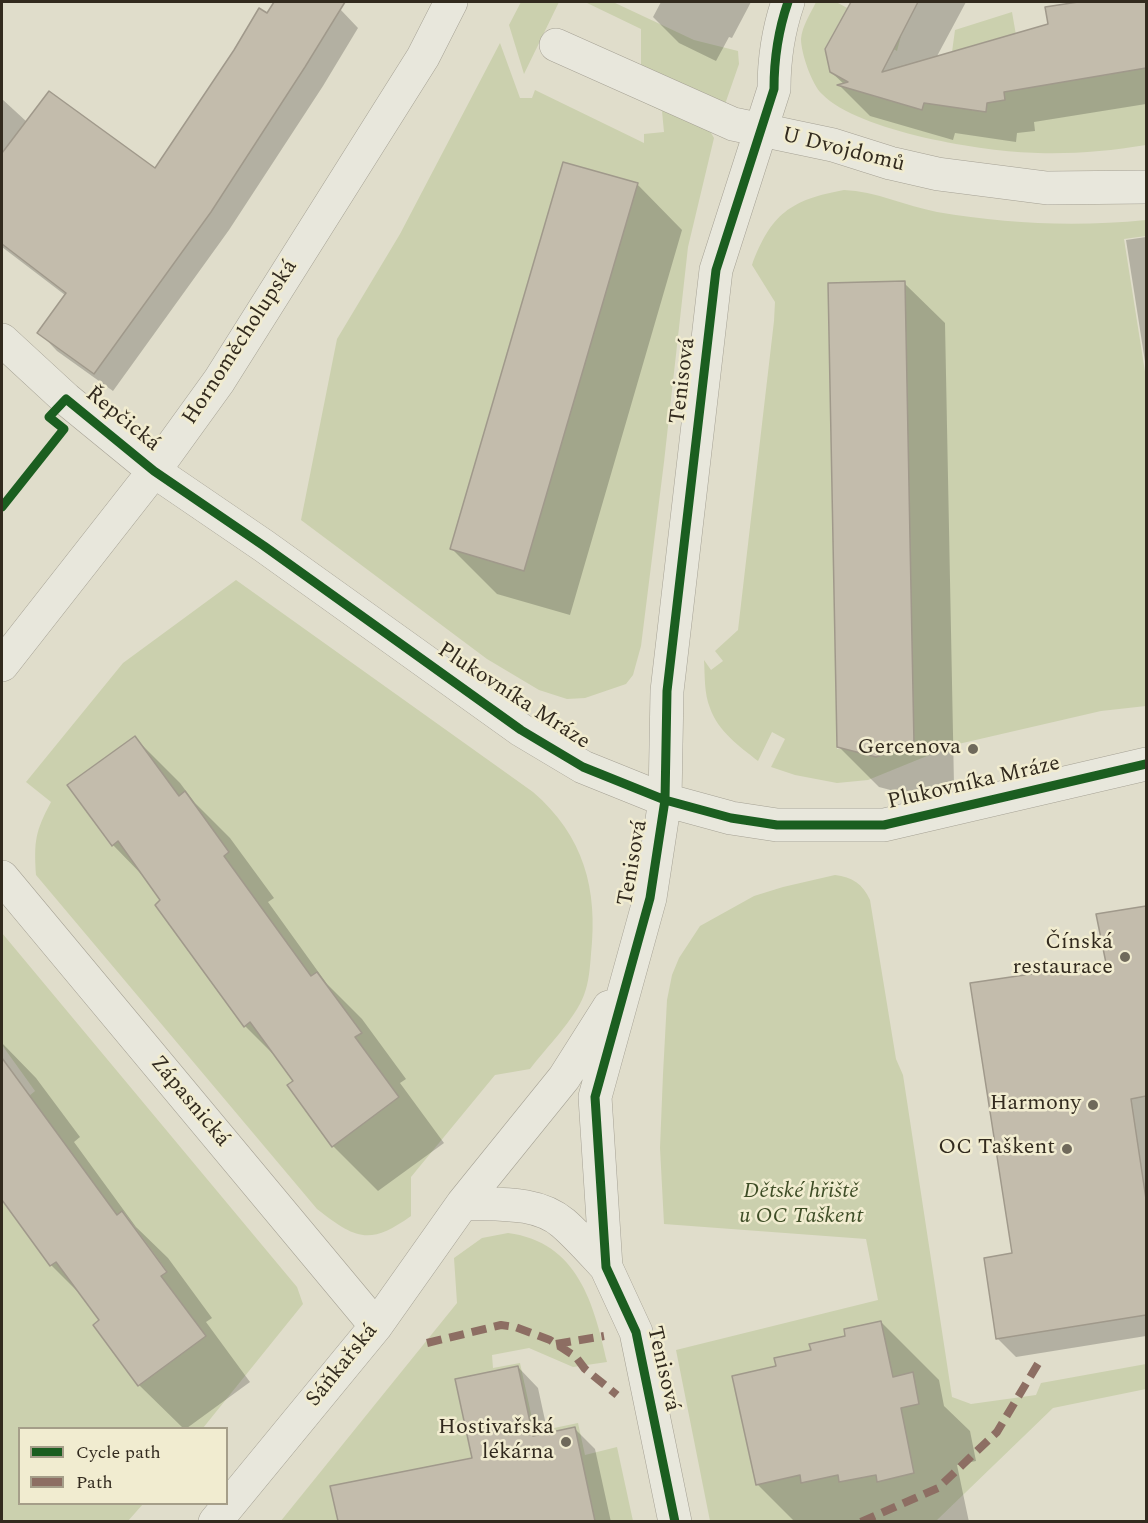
<!DOCTYPE html>
<html>
<head>
<meta charset="utf-8">
<style>
  body { margin:0 }
  #map { position:relative; width:1148px; height:1523px; overflow:hidden; background:#e0ddcb; font-family:Spectral,serif }
  canvas { display:block }
  .frame { position:absolute; inset:0; border:3px solid #322a1e; pointer-events:none }
  .legend { position:absolute; left:18px; top:1427px; width:210px; height:78px; box-sizing:border-box; background:#f1ecd0; border:2px solid #a59e89; margin:0; padding:8px 10px; list-style:none; font-size:18px; color:#322a1e }
  .legend li { display:flex; align-items:center; gap:12px; height:30px }
  .legend b { width:30px; border:2px solid #a59e89 }
</style>
</head>
<body>
<div id="map">
<canvas width="1148" height="1523"></canvas>
<div class="frame"></div>
<ul class="legend">
<li><b style="height:8px;background:#1b5e20"></b>Cycle path</li>
<li><b style="height:8px;background:#8d6e63"></b>Path</li>
</ul>
</div>
<script>
const g = document.querySelector('canvas').getContext('2d');
g.lineJoin = 'round';
function fillPath(path, color) { g.fillStyle = color; g.fill(path, 'evenodd'); }
function strokePath(path, color, width, dash) { g.strokeStyle = color; g.lineWidth = width; g.lineCap = dash ? 'butt' : 'round'; g.setLineDash(dash || []); g.stroke(path); }
function write(font, color, halo, rows, align = 'center') {
  g.font = font + ' Spectral,serif'; g.lineWidth = 5; g.setLineDash([]); g.textBaseline = 'middle'; g.strokeStyle = halo; g.fillStyle = color; for (const [text, x, y, turn = 0] of rows) {
    g.save(); g.translate(x, y); g.rotate((+turn || 0) * Math.PI / 180); g.textAlign = isNaN(turn) ? turn : align; if (halo) g.strokeText(text, 0, 0); g.fillText(text, 0, 0); g.restore();
  }
}
fillPath(new Path2D(`
  M521,2H559L524,74L509,25Z
  M585,2H613L694,40L738,51L739,64L715,133L710,131L714,138L688,247L664,462L641,646L633,675L626,684L585,698L567,699L539,690L487,659L301,520L337,339L400,234L500,43L520,98H532L535,90L644,143V134L664,132L662,111L641,101V29ZM563,162L638,183L524,571L450,549Z
  M816,2H836L901,36L897,51L840,21L824,50L833,55L829,66L831,73L873,96L922,110L925,100L945,106L985,112L987,103L1005,100L995,39L952,52L955,30L1012,12L1021,64L1101,74L1102,76L1146,67V145C1110,151 1075,154 1038,153C985,152 859,132 822,94C812,85 801,53 801,39C802,26 811,13 816,2Z
  M844,190C875,191 906,206 937,212C1007,224 1076,227 1146,220V236L1124,239L1146,378V706L1101,711L954,745L868,780L837,783L795,775L771,767L785,739L772,732L758,761C739,746 718,731 710,708C704,693 705,676 704,660L711,670L723,661L715,651L738,630L774,321L775,302L752,265C771,214 790,200 844,190ZM904,281L914,747L886,745V754L876,757L865,755V745L837,749L828,283Z
  M236,580L533,792C584,836 598,889 591,954C590,967 589,982 584,995C575,1019 546,1048 530,1069L495,1075L411,1177V1216C369,1246 356,1239 317,1209L36,875C34,841 35,832 51,802L26,782L123,663ZM135,736L179,796L185,792L229,852L223,856L311,976L317,972L361,1032L355,1037L399,1097L332,1146L287,1086L293,1081L250,1022L244,1026L155,905L160,900L118,841L111,846L67,785Z
  M835,875C852,877 863,884 870,900L896,1059L903,1075L952,1397L971,1404L1036,1395L1041,1383L1146,1364V1389L1053,1408L936,1521H710L676,1350L878,1300L866,1239L664,1224L660,1148L663,1074L667,1000L672,975L679,958L700,926L754,896L783,887ZM881,1321L893,1377L913,1373L919,1404L901,1408L877,1481L876,1475L840,1482L838,1475L802,1483L800,1475L756,1485L732,1376L776,1366L811,1350L810,1343L845,1336L844,1329Z
  M2,933L297,1287L303,1304L203,1428H20V1504H143L128,1521H2V1200L50,1266L56,1262L99,1320L93,1325L138,1386L206,1336L161,1276L167,1271L123,1211L117,1215L29,1096L35,1091L2,1045Z
  M508,1233C578,1242 594,1304 607,1362L573,1367L529,1348L492,1355L493,1368L520,1363L535,1432L578,1423L585,1455L617,1447L633,1521H595L575,1427L533,1436L518,1366L455,1380L470,1449L499,1452L330,1487L338,1521L280,1522L457,1303L454,1258L482,1238Z`), '#cbd0ae');
fillPath(new Path2D(`
  M276,2H326L340,9L358,28L323,86L229,230L113,391L57,351L39,332L65,295L2,247V99L27,122L155,170Z
  M661,2H751L732,38L729,37L716,61L679,43L653,17Z
  M852,2H966L936,58L1049,25L1047,8L1087,2H1146V104L1034,122L1035,131L1017,133L1016,142L955,133L953,140L870,116L840,86L845,85L831,72L827,49Z
  M637,184L682,230L570,615L497,594L452,549Z
  M1146,237V368L1126,240Z
  M904,283L945,323L954,785L917,797L879,787L838,746Z
  M135,738L180,783L195,803L230,838L274,898L268,902L327,984L362,1019L406,1079L400,1083L444,1143L378,1191L333,1146L295,1082L280,1061L245,1026L146,879L113,845Z
  M1146,907V1336L1016,1357L997,1338L1013,1254L1108,964L1098,915Z
  M2,1043L36,1078L80,1137L74,1142L136,1227L168,1258L212,1318L206,1322L250,1382L187,1428H183L139,1385L101,1321L85,1299L51,1265L2,1197Z
  M881,1322L939,1380L944,1406L970,1431L976,1461L957,1465L969,1522H795L757,1484L778,1367Z
  M518,1367L538,1388L548,1434L574,1428L595,1449L611,1522H339L332,1487L473,1459Z`), '#0003');
const building = new Path2D(`
  M274,2H345L305,67L211,212L94,374L37,333L66,293L2,244V153L49,91L155,168L234,50L259,8L267,13Z
  M851,2H918L882,72L1048,24L1045,7L1078,2H1146V68L1004,92L1005,100L987,103L986,112L924,103L922,110L837,85L848,82L830,72L825,49Z
  M563,162L638,183L524,571L450,549Z
  M905,281L914,744L876,757L837,747L828,283Z
  M135,736L179,796L185,791L229,852L224,856L311,976L317,972L362,1033L355,1037L399,1097L332,1147L287,1085L293,1081L250,1022L244,1027L155,905L160,900L118,841L112,846L67,785Z
  M1146,906V1096L1131,1099L1146,1199V1315L996,1339L984,1258L1012,1253L970,983L1106,963L1096,914Z
  M2,1058L117,1215L122,1211L167,1272L161,1276L206,1336L138,1386L93,1325L99,1320L56,1262L50,1266L2,1200Z
  M881,1321L893,1377L913,1372L919,1404L901,1408L914,1473L877,1482L876,1475L839,1482L838,1475L801,1483L800,1475L756,1485L732,1376L776,1366L774,1358L811,1350L809,1344L845,1336L844,1329Z
  M518,1366L533,1436L575,1427L595,1521H338L330,1486L472,1458L455,1379Z`);
fillPath(building, '#c3bcac');
strokePath(building, '#a0998b', 1.5);
const minor = new Path2D(`
  M556,45L733,124L833,145L890,163L938,174L1047,188L1146,187
  M2,340L66,399L154,471L264,546L521,730L583,767L665,800L731,818L777,825H884L1146,764
  M2,665L154,471L219,381L423,57L451,2
  M2,877L376,1326
  M463,1203C495,1205 536,1200 563,1223C578,1236 592,1252 606,1267
  M215,1522L376,1326L463,1203L564,1078L609,1007
  M675,1522L636,1332L606,1267L595,1097L650,898L665,800L667,691L716,270L774,89C774,58 778,31 788,2`);
strokePath(minor, '#a5a194', 34);
strokePath(minor, '#e8e7dc', 33);
strokePath(new Path2D(`
  M427,1343L501,1325L515,1327L550,1340L576,1357L585,1369L617,1395
  M556,1344L604,1336
  M861,1522L938,1488L997,1432L1039,1362`), '#8d6e63', 8, [15, 8]);
strokePath(new Path2D(`
  M2,507L64,429L49,417L66,399L154,471L264,546L521,730L583,767L665,800L731,818L777,825H884L1146,764
  M675,1522L636,1332L606,1267L595,1097L650,898L665,800L667,691L716,270L774,89C774,58 778,31 788,2`), '#1b5e20', 9);
for (const [x, y, r, color] of [
  [973,749,6,"#6f695b"],
  [1125,957,6,"#6f695b"],
  [1093,1105,6,"#6f695b"],
  [1067,1149,6,"#6f695b"],
  [566,1442,6,"#6f695b"]
]) { const dot = new Path2D(); dot.arc(x, y, r, 0, 2 * Math.PI); g.fillStyle = color; g.fill(dot); strokePath(dot, '#f1ecd0', 2); }
write('22px', '#322a1e', '#f1ecd0', [
  ["U Dvojdomů",843,151,14],
  ["Hornoměcholupská",241,343,-57],
  ["Tenisová",684,381,-83],
  ["Řepčická",122,420,39],
  ["Plukovníka Mráze",513,697,33],
  ["Plukovníka Mráze",974,784,-13],
  ["Tenisová",634,863,-80],
  ["Zápasnická",189,1102,50],
  ["Sáňkařská",343,1366,-51],
  ["Tenisová",662,1369,77]
]);
write('22px', '#322a1e', '#f1ecd0', [
  ["Gercenova",961,749],
  ["Čínská",1113,944],
  ["restaurace",1113,969],
  ["Harmony",1081,1105],
  ["OC Taškent",1055,1149],
  ["Hostivařská",554,1429],
  ["lékárna",554,1454]
], 'right');
write('italic 22px', '#3e4d26', '#f1ecd0', [
  ["Dětské hřiště",801,1193],
  ["u OC Taškent",801,1218]
]);
</script>
</body>
</html>
